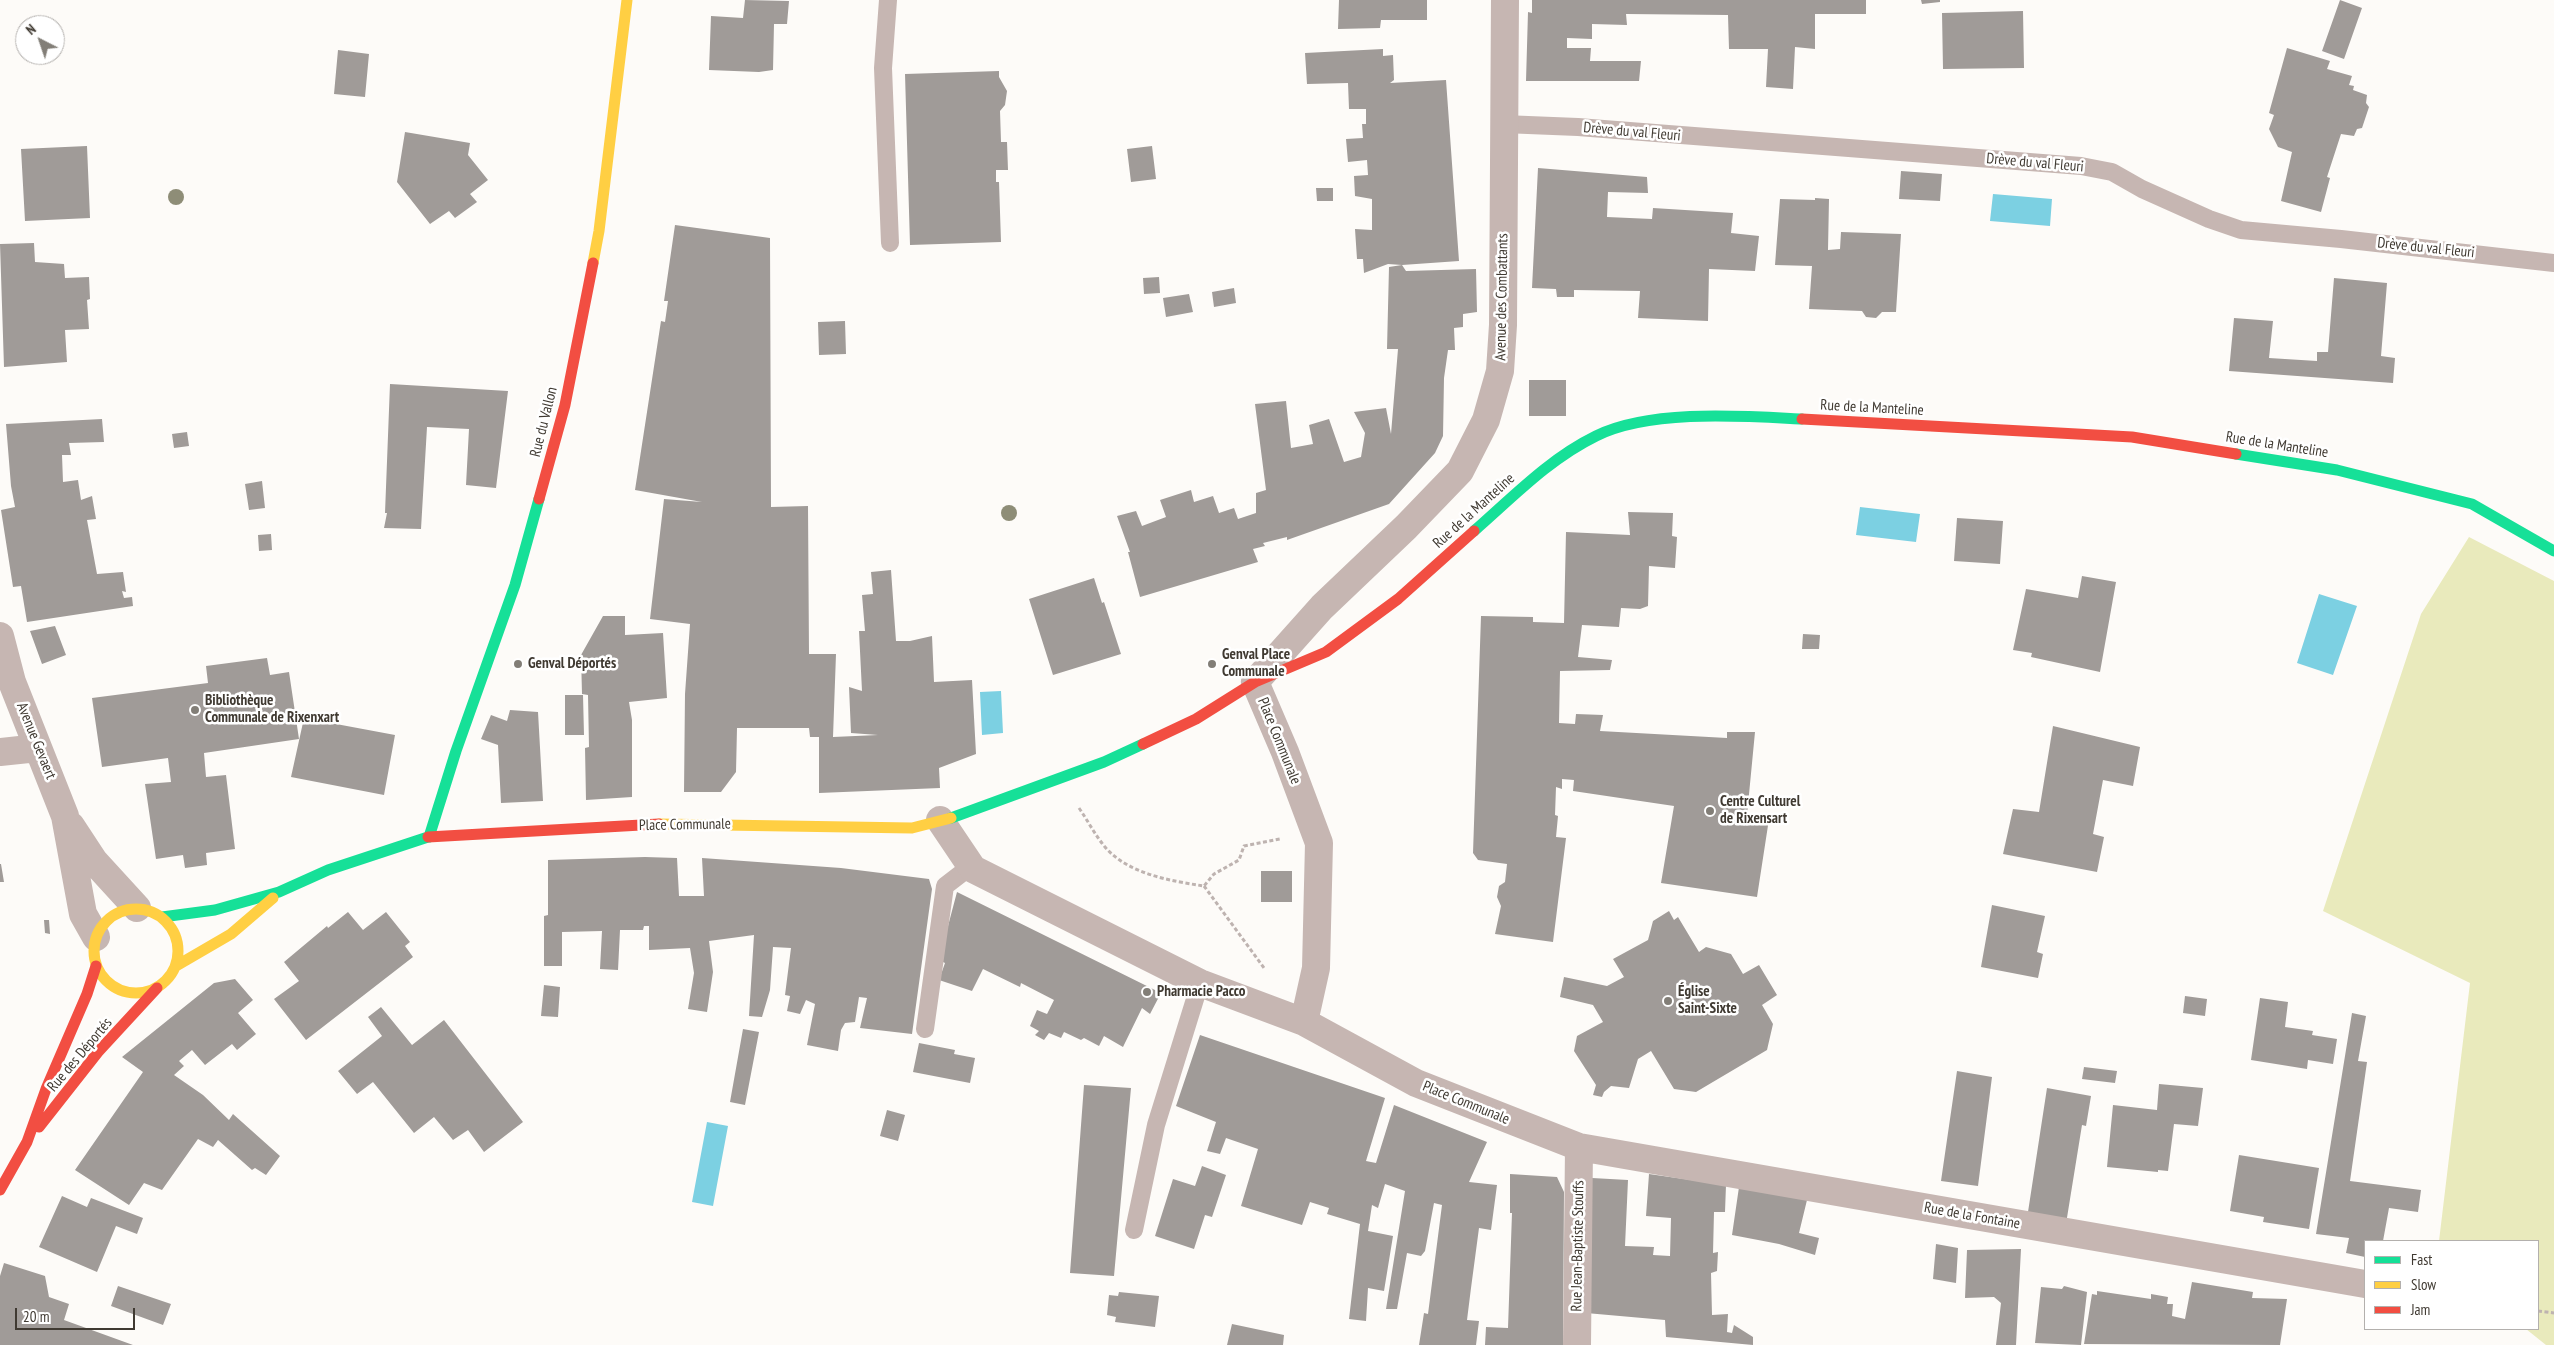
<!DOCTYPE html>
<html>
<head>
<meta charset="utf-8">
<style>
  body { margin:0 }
  #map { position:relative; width:2554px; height:1345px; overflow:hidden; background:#fdfbf8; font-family:"PT Sans Narrow",sans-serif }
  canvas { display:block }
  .legend { position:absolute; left:2364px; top:1240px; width:175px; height:90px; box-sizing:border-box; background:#fff; border:1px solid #b3b0ad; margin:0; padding:6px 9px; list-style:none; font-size:15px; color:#403a32 }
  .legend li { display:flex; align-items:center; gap:10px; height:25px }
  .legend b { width:25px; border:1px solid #b3b0ad }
  .north { position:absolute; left:15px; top:15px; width:50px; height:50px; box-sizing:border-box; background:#fff; border:1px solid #b3b0ad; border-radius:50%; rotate:319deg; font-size:14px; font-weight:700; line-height:20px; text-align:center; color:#403a32 }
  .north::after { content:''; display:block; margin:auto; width:18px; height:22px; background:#827e77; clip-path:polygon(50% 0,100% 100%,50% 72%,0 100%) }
  .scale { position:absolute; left:15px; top:1308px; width:120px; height:22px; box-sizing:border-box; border:2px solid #403a32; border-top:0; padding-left:6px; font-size:15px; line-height:18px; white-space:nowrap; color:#403a32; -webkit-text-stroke:4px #fff; paint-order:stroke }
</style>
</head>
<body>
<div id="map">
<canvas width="2554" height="1345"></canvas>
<ul class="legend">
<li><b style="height:6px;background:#16e098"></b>Fast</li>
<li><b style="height:6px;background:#ffcf43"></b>Slow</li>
<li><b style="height:6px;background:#f24e42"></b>Jam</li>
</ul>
<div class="north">N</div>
<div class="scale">20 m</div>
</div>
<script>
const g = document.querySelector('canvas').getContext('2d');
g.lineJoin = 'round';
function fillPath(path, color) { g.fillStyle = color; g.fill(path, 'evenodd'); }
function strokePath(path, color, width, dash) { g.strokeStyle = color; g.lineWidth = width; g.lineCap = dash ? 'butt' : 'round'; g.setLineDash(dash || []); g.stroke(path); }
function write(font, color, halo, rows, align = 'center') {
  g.font = font + ' "PT Sans Narrow",sans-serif'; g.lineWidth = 5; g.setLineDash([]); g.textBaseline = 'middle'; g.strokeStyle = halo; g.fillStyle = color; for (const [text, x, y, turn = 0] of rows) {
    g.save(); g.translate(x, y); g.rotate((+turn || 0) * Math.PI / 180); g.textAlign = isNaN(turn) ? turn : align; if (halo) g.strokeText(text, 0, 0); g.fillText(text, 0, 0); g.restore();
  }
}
fillPath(new Path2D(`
  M2469,537L2554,581V1345H2546L2526,1329H2538V1241H2439L2470,983L2323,911L2421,614Z`), '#e9eabc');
fillPath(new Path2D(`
  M1993,194L2052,199L2050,226L1990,221Z
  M1860,507L1920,514L1916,542L1856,535Z
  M2319,594L2357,606L2333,675L2297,663Z
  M1001,691L1003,733L982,735L980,692Z
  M707,1122L728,1126L713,1206L692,1202Z`), '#7cd0e2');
fillPath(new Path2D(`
  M745,0L789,1L787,24H774L773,70L759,72L709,70L711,16L743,18Z
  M1339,0H1427V20H1381L1380,28L1338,29Z
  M1532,0H1866V14H1815V49L1795,47L1793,89L1766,87L1768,49H1729L1728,15L1626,14L1627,25L1592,24V39L1567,38V48H1591L1590,61H1641L1639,81H1526L1528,12L1532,13Z
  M1921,0H1940V2L1922,4Z
  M2340,0L2362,8L2344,59L2322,51Z
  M2023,11L2024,68L1943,69L1942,13Z
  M2287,48L2330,61L2327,69L2352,76L2349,85L2354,86L2353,90L2367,95L2366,103L2369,107L2362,128L2357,129L2354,136L2341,134L2327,177L2330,178L2321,212L2281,201L2292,152L2278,147L2269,129L2274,115L2269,113Z
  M1383,49V56L1393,55L1394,80L1390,83L1446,80L1459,261L1402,265L1388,264L1364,273L1363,259H1357L1355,229L1372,230V199L1355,196L1354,176L1368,175L1367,160L1348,162L1346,139L1363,138L1362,124H1366V109H1349L1348,83L1307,84L1305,53Z
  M338,50L369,54L365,97L334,94Z
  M999,71V77L1007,91L1005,105L1000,111L1001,142H1007L1008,170H996V182H999L1001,242L910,245L905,74Z
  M405,132L470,143L468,155L488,180L470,194L477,202L455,218L449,211L430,224L397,182Z
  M87,146L90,218L25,221L21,149Z
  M1152,146L1156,179L1131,182L1127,149Z
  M1538,168L1647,177L1648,193L1608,192L1607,217L1652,219L1653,208L1733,213L1731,233L1759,236L1755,271L1709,269L1708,321L1638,318L1640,291L1574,290V297H1557L1556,289L1532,288Z
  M1901,171L1942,174L1940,201L1899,199Z
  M1316,188H1333V201H1317Z
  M1815,198L1829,199L1828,250L1840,249L1841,232L1901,234L1896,312H1882L1876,318L1866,317L1862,311L1809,309L1812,266L1775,265L1780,199L1815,200Z
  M675,225L770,238L771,507L808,506L809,654H836L833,737L878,735L851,733L849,687L862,691L859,631H865L862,595L873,594L871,572L891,570L896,641H910L932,636L934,682L972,680L976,754L939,768L940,788L819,793V737H810L809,728H737L736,772L721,792H684L685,694L690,624L650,619L664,499L702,502L635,490L661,321L665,322L668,301H664Z
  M34,243L35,262L64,264L65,278L89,277L90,299L87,300L89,329L65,330L67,362L4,367L0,244Z
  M1402,265L1406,271L1476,269L1477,312L1463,314V327L1454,328L1455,350H1448L1444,378L1443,436L1435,453L1389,504L1287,540V537L1263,543L1265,546L1253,549L1258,562L1140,597L1128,552H1130L1117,516L1136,511L1142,526L1166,517L1160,500L1191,490L1194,502L1213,496L1219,513L1234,508L1238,519L1256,513V493L1266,490L1255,404L1286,401L1291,448L1313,444L1309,425L1329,419L1344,462L1361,457L1365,433L1354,412L1386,408L1391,434L1398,349H1387L1389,267Z
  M1159,277L1160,293L1144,294L1143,278Z
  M2334,278L2387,283L2381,356L2395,358L2393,383L2229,371L2234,318L2273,321L2269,358L2317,361V352H2328Z
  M1234,288L1236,303L1214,307L1212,292Z
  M1189,294L1193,312L1166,317L1163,298Z
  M845,321L846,354L819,355L818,322Z
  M1529,380H1566V416H1529Z
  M390,384L508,391L496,488L466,485L469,429L427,427L421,529L384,528L387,513H385Z
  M102,419L104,442L69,443L71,455H62L63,482L78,480L81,500L92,496L96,519L87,520L97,574L123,572L126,592L122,591L124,598L132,597L133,606L27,622L21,586L13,587L1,510L15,507L11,486L6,424Z
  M187,432L189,446L174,448L172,434Z
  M262,481L265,508L249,510L245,484Z
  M1628,512L1673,513L1672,536L1677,537L1675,568L1649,566L1648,606L1640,609L1621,608L1619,627L1582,625L1578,657L1612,660L1610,670L1560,671L1559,723L1575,724L1576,714L1603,715L1600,731L1727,738V732H1755L1747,815L1769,819L1757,897L1661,883L1674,806L1573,791L1574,780L1562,779V789L1556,787L1555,815L1558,816L1556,837L1566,838L1553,942L1495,934L1501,906L1497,897L1499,886L1505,882L1507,864L1478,860L1473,853L1481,616L1533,617V622L1564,623L1566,532L1630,535Z
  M1957,518L2003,521L2000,564L1954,561Z
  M271,534L272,550L259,551L258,535Z
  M2082,576L2116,582L2100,672L2031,657L2032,653L2013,650L2026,589L2078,598Z
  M1094,578L1102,603L1104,602L1121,654L1053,675L1029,599Z
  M603,616H625V635L663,633L667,698L629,702L632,720V797L586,800L585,748L589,747L588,695L582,694L581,655Z
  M55,626L66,655L42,664L30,631Z
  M1803,634L1820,635L1819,649H1802Z
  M267,658L270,675L289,672L299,739L204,753L206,777L226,775L235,849L206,853L207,865L185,868L183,855L156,859L145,784L171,782L168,758L102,767L92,698L208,683L206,666Z
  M565,695H583L584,735H565Z
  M510,710L538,712L543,801L501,803L498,745L481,739L491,715L507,721Z
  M304,718L395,735L384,795L291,777Z
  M2053,726L2140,747L2133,786L2103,780L2093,834L2104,837L2097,872L2003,854L2013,809L2039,812Z
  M645,857L677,858L679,896H704L702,858L841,868L929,879L932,889L912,1034L860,1028L867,998L859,997L855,1022L845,1023L841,1030L838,1051L807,1045L815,1004L806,1000L800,1014L787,1011L790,996L785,995L791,948L773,947L770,990L762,1017L749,1016L754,935L709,941L713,972L707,1012L688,1009L694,973L690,948L649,950V926H644L643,930H620L618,970L600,969L602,931L562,932V966H544V916L548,915V860Z
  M0,864H1L4,882H0Z
  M1261,871H1292V902H1261Z
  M957,892L1161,993L1150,1014L1142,1008L1123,1047L1104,1036L1099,1046L1084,1038L1081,1040L1064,1032L1061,1038L1049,1033L1044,1040L1035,1035L1039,1031L1030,1026L1037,1010L1047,1014L1054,1000L1021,983L1020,987L983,969L972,991L939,980L945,963L939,960Z
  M1992,905L2045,916L2037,952L2043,954L2038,978L1981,967Z
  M1669,911L1674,920L1678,917L1699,952L1706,947L1731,954L1743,974L1759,965L1777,995L1762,1005L1773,1024L1767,1050L1696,1092L1674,1089L1651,1051L1638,1059L1629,1088L1611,1086L1604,1092L1602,1097L1593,1095L1596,1085L1574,1051L1577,1036L1603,1022L1593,1005L1560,997L1564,977L1607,986L1624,977L1613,959L1648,940L1653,921Z
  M348,912L363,930L386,912L410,942L405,946L413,957L306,1040L274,999L299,981L284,962L327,926L328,928Z
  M44,920H49L50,934L45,933Z
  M235,979L253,1000L238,1013L256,1034L237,1050L232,1044L205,1065L192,1050L179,1061L184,1066L174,1075L203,1095L229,1120L233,1114L280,1156L266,1175L255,1168L252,1170L218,1140L213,1147L198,1139L162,1190L144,1183L129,1205L75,1170L143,1072L122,1057L214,983Z
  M544,985L560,987L558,1017L541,1016Z
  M2185,996L2207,999L2205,1016L2183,1013Z
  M2260,998L2288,1002L2285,1027L2313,1031L2312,1035L2337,1039L2333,1064L2308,1060L2307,1069L2251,1060Z
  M381,1007L412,1045L444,1020L523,1122L484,1152L468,1130L453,1140L434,1117L414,1133L373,1082L357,1094L338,1071L382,1036L368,1017Z
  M2352,1013L2366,1016L2358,1061L2367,1062L2350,1181L2421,1190L2418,1212L2389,1208L2383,1241H2365V1257L2346,1253L2349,1238L2316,1234Z
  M743,1029L759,1032L745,1105L730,1102Z
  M1200,1035L1385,1098L1366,1161L1376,1163L1394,1105L1487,1142L1469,1182L1497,1185L1491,1230L1479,1228L1471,1288L1467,1320L1479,1321L1476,1345H1419L1424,1313L1428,1314L1442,1205L1434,1203L1425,1251L1421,1256L1407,1253L1397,1309H1386L1405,1191L1385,1184L1378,1208L1372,1205L1368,1231L1393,1236L1384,1291L1368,1288L1366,1321L1349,1319L1360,1224L1327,1214L1329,1208L1310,1202L1302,1225L1241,1206L1258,1149L1226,1138L1220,1154L1207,1151L1216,1122L1176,1106Z
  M919,1043L955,1050L954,1054L975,1058L970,1083L913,1072Z
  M2084,1067L2117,1071L2115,1083L2082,1079Z
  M1957,1071L1992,1077L1978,1186L1941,1181Z
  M2159,1084L2203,1088L2198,1126L2174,1124L2168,1171L2158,1170V1172L2107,1167L2113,1105L2157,1110Z
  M1084,1085L1131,1088L1114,1276L1070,1273Z
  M2047,1088L2091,1096L2086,1126L2082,1125L2065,1230L2026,1225Z
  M887,1110L905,1115L898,1141L880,1136Z
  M2239,1155L2319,1168L2309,1229L2263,1222L2264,1217L2230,1211Z
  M1202,1166L1226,1175L1212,1217L1205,1215L1194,1249L1155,1236L1173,1179L1195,1186Z
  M1510,1174L1557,1177L1564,1192L1563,1345H1485L1486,1327L1508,1328L1512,1213H1510Z
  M1649,1174L1726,1185L1725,1212H1714L1713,1253L1718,1252L1717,1271L1711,1273L1712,1315L1728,1314L1727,1332L1732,1333L1734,1325L1753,1337V1345L1666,1337L1665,1320L1586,1313L1592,1178L1628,1180L1625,1246L1654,1247L1653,1255L1670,1256L1671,1218L1646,1216Z
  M1739,1187L1807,1200L1799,1233L1819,1238L1815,1255L1779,1244L1732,1235Z
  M62,1196L87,1207L91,1198L143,1218L137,1234L116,1226L97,1272L39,1247Z
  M1936,1244L1958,1248L1956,1283L1933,1279Z
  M2021,1249L2016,1345H1996L2001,1303L1994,1297L1965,1298L1967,1250Z
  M4,1263L45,1276L49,1297L69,1304L64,1320L133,1345H0V1276Z
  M2192,1282L2253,1292L2252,1298L2287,1299L2280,1345L2084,1344L2092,1294L2097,1295V1291L2151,1299V1294L2168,1297L2167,1304H2173L2172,1316L2185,1319Z
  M118,1286L171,1304L163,1325L111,1306Z
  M2064,1286L2087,1292L2081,1345L2035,1343L2041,1287L2062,1289Z
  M1119,1292L1159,1296L1155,1327L1115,1322L1116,1317L1107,1315L1109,1295L1118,1296Z
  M1232,1324L1284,1335L1283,1345H1227Z`), '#a09b98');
strokePath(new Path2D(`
  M1079,808C1088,821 1095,835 1105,847C1128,874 1171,881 1204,886L1214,874L1239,860L1244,846L1280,839
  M1204,886L1264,968
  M2538,1311L2554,1313`), '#beb3b0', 3, [4, 2.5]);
strokePath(new Path2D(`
  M888,0L883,68L890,243
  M1503,124L1578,127L2081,166L2112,172L2142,189L2209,219L2241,230L2341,239L2554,263
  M925,1029L945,886L971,866
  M1134,1230L1156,1125L1200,983`), '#c6b6b2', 18);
strokePath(new Path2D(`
  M0,636L12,682L65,816L83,914L96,937
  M0,752L38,748
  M940,820L973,869L1200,983L1304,1022L1416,1083L1579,1147L2365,1284
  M71,826L94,861L137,908
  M1304,1022L1316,968L1319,843L1285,752L1255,682L1322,607L1406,527L1460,471L1486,420L1500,371L1503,325L1505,0
  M1577,1345L1579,1147`), '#c6b6b2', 28);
strokePath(new Path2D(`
  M2236,454L2337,470L2472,504L2554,551
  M1474,531C1513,497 1549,459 1596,436C1650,409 1743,416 1802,419
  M951,818L1104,762L1143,744
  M429,837L456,751L515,585L539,499
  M162,917L215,910L279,892L328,870L428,837`), '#16e098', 11);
strokePath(new Path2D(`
  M593,263L599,231L627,0
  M659,824L912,828L951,818
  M94 951a42 42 0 1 1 84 0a42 42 0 1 1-84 0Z
  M176,966L231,934L273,898`), '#ffcf43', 11);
strokePath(new Path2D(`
  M1802,419L2132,437L2236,454
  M539,499L565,405L593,263
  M1143,744L1196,719L1255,682L1326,652L1398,599L1474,531
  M428,837L659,824
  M39,1127L98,1052L157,988
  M0,1190L27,1142L46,1089L87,994L96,966`), '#f24e42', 11);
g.fillStyle = '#8e8d77';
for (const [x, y] of [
  [176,197],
  [1009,513]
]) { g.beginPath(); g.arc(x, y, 8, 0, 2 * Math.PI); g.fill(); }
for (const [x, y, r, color] of [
  [518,664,5,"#827e77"],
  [1212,664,5,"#827e77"],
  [195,710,5,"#827e77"],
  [1710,811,5,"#827e77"],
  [1147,992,5,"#827e77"],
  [1668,1001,5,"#827e77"]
]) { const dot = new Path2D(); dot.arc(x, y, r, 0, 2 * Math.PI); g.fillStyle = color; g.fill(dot); strokePath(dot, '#fff', 2); }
write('15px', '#403a32', '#fff', [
  ["Drève du val Fleuri",1632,132,5],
  ["Drève du val Fleuri",2035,163,5],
  ["Drève du val Fleuri",2426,248,6],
  ["Avenue des Combattants",1502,297,-89],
  ["Rue de la Manteline",1872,408,3],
  ["Rue du Vallon",544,422,-76],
  ["Rue de la Manteline",2277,445,9],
  ["Rue de la Manteline",1474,511,-42],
  ["Avenue Gevaert",36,741,68],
  ["Place Communale",1279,741,68],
  ["Place Communale",685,825,-1],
  ["Rue des Déportés",80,1055,-50],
  ["Place Communale",1466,1103,22],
  ["Rue de la Fontaine",1972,1216,10],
  ["Rue Jean-Baptiste Stouffs",1578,1246,-89]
]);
write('bold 15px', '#403a32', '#fff', [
  ["Genval Place",1222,655],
  ["Communale",1222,672],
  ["Genval Déportés",528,664],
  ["Bibliothèque",205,701],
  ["Communale de Rixenxart",205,718],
  ["Centre Culturel",1720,802],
  ["de Rixensart",1720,819],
  ["Pharmacie Pacco",1157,992],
  ["Église",1678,992],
  ["Saint-Sixte",1678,1009]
], 'left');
</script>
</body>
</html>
